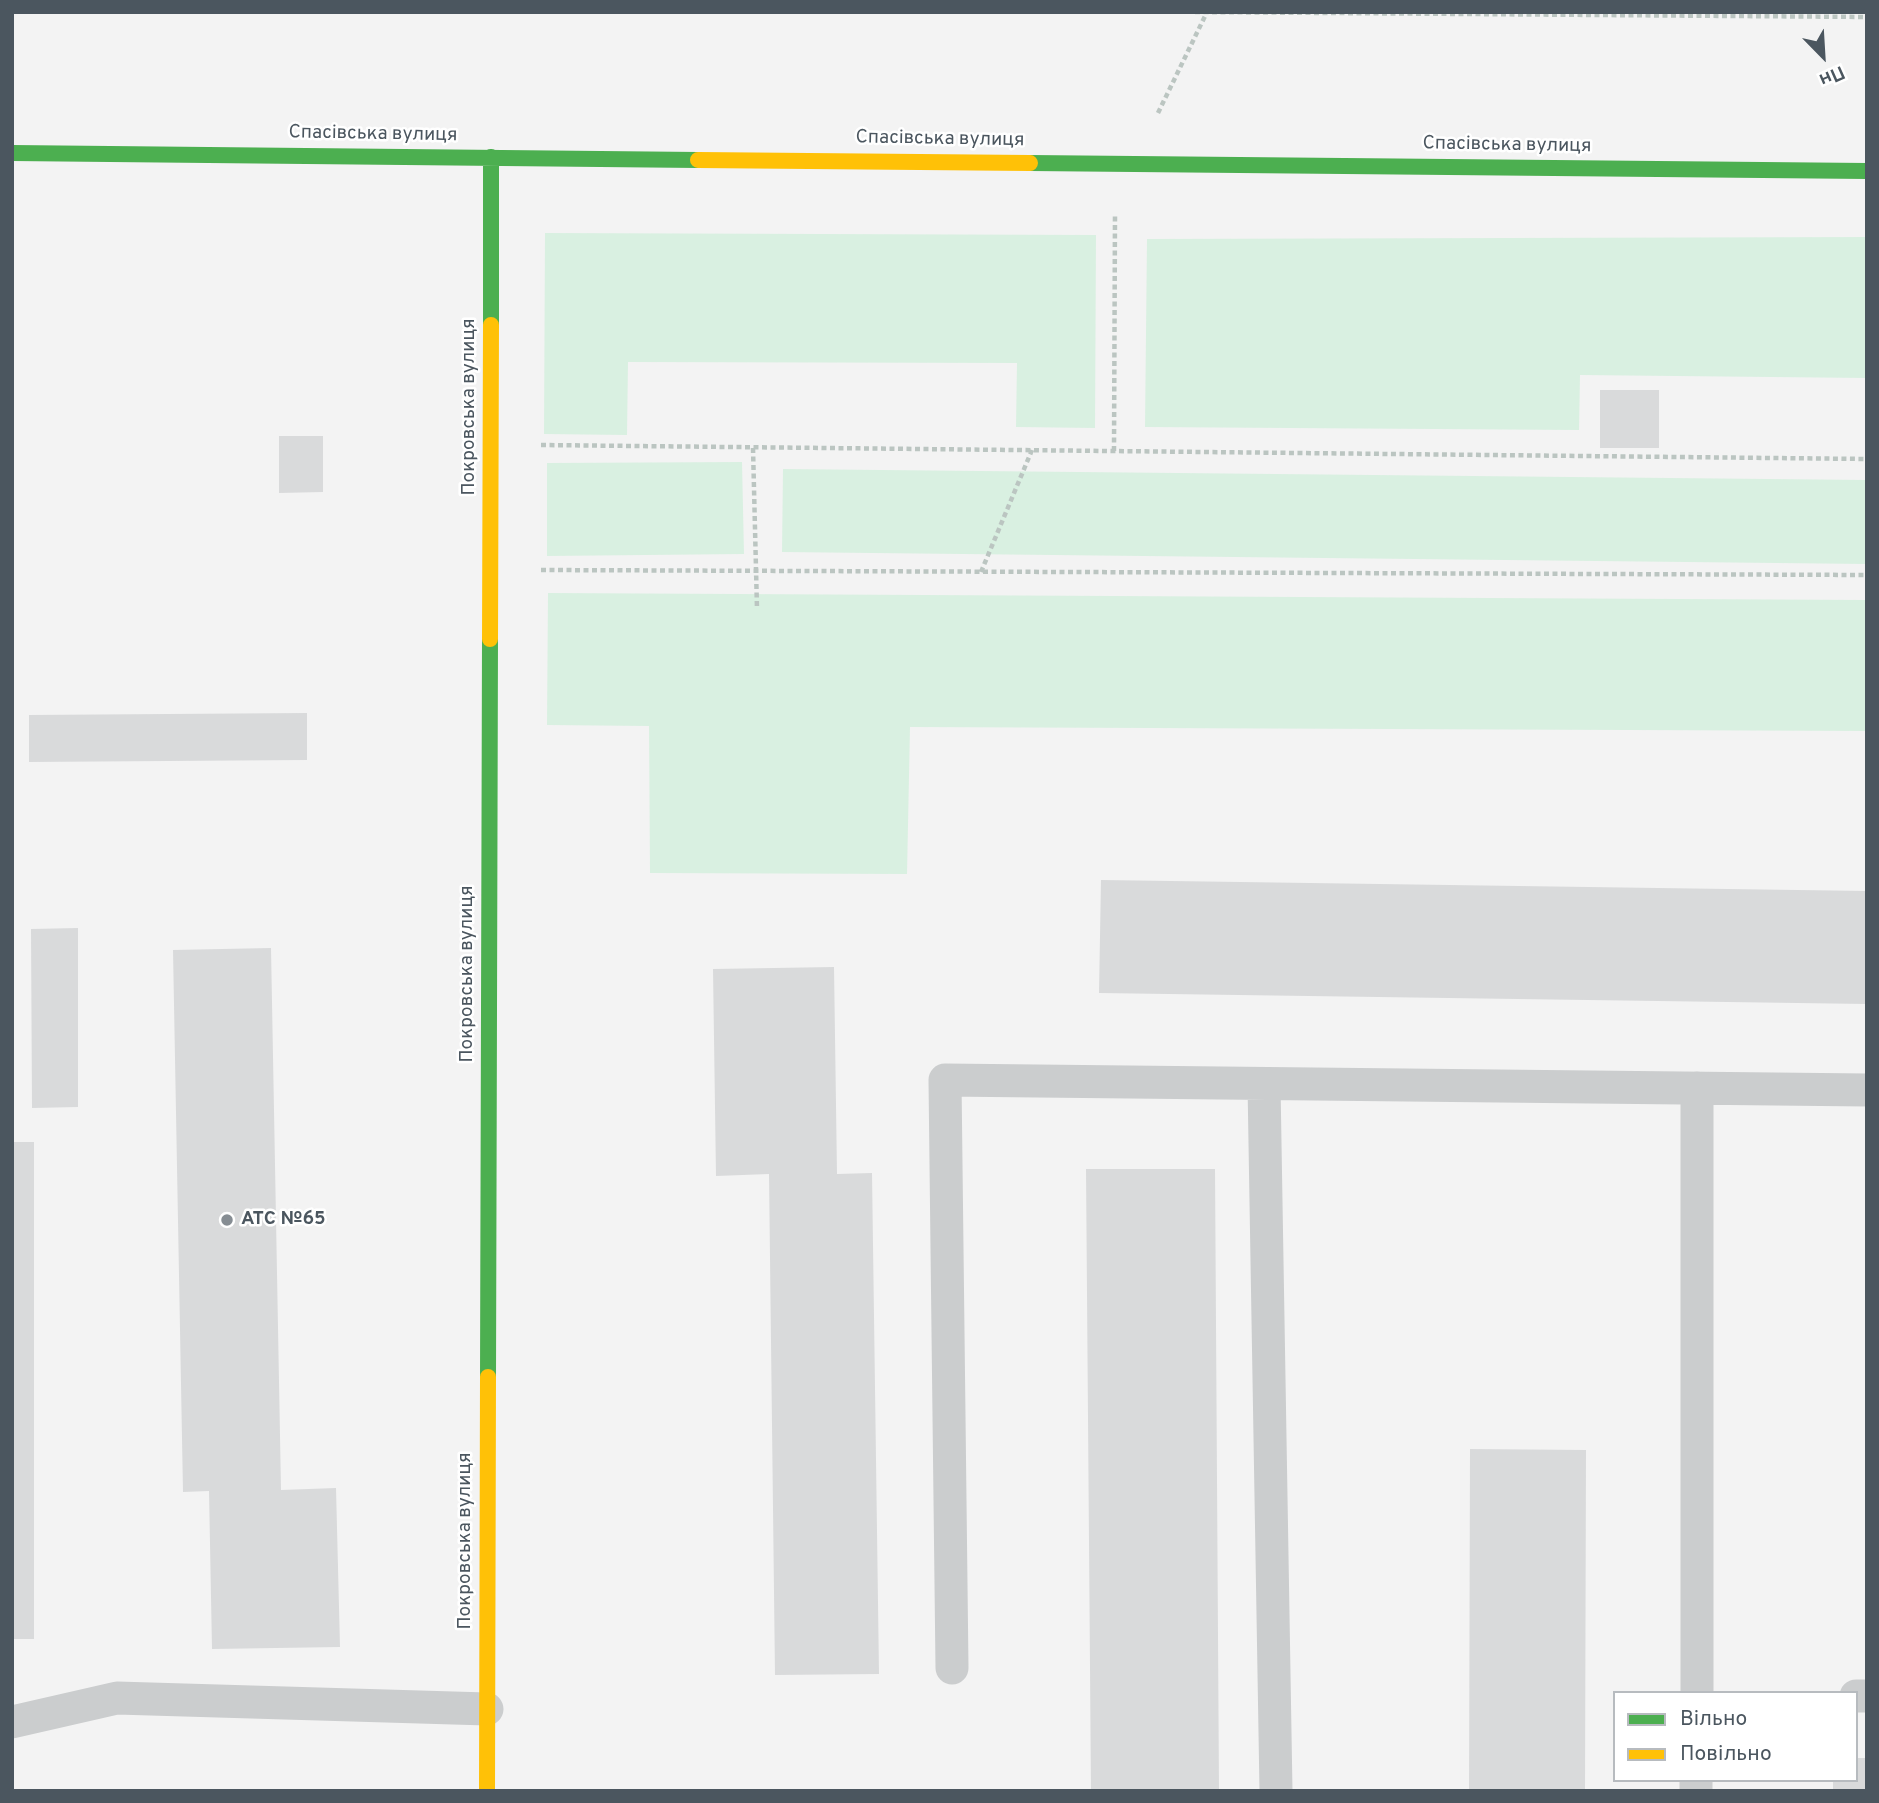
<!DOCTYPE html>
<html>
<head>
<meta charset="utf-8">
<style>
  body { margin:0 }
  #map { position:relative; width:1879px; height:1803px; overflow:hidden; background:#f3f3f3; font-family:Overpass,sans-serif }
  canvas { display:block }
  .frame { position:absolute; inset:0; border:14px solid #4b565f; pointer-events:none }
  .legend { position:absolute; left:1613px; top:1691px; width:245px; height:91px; box-sizing:border-box; background:#fff; border:2px solid #b7bbbf; margin:0; padding:9px 12px; list-style:none; font-size:21px; color:#4b565f }
  .legend li { display:flex; align-items:center; gap:14px; height:35px }
  .legend b { width:35px; border:2px solid #b7bbbf }
  .north { position:absolute; left:1788px; top:21px; width:70px; height:70px; -webkit-text-stroke:5px #fff; paint-order:stroke; rotate:156deg; font-size:19px; font-weight:700; line-height:28px; text-align:center; color:#4b565f }
  .north::after { content:''; display:block; margin:auto; width:24px; height:32px; background:#4b565f; clip-path:polygon(50% 0,100% 100%,50% 72%,0 100%) }
</style>
</head>
<body>
<div id="map">
<canvas width="1879" height="1803"></canvas>
<div class="frame"></div>
<ul class="legend">
<li><b style="height:9px;background:#4caf50"></b>Вільно</li>
<li><b style="height:9px;background:#ffc107"></b>Повільно</li>
</ul>
<div class="north">Пн</div>
</div>
<script>
const g = document.querySelector('canvas').getContext('2d');
g.lineJoin = 'round';
function fillPath(path, color) { g.fillStyle = color; g.fill(path, 'evenodd'); }
function strokePath(path, color, width, dash) { g.strokeStyle = color; g.lineWidth = width; g.lineCap = dash ? 'butt' : 'round'; g.setLineDash(dash || []); g.stroke(path); }
function write(font, color, halo, rows, align = 'center') {
  g.font = font + ' Overpass,sans-serif'; g.lineWidth = 5; g.setLineDash([]); g.textBaseline = 'middle'; g.strokeStyle = halo; g.fillStyle = color; for (const [text, x, y, turn = 0] of rows) {
    g.save(); g.translate(x, y); g.rotate((+turn || 0) * Math.PI / 180); g.textAlign = isNaN(turn) ? turn : align; if (halo) g.strokeText(text, 0, 0); g.fillText(text, 0, 0); g.restore();
  }
}
fillPath(new Path2D(`
  M545,233L1096,235L1095,428L1016,427L1017,363L628,362L627,435L544,434Z
  M1867,237V378L1580,375L1579,430L1145,427L1147,239Z
  M742,462L744,554L547,556V463Z
  M783,469L1867,480V564L782,552Z
  M548,593L1867,600V731L910,727L907,874L650,873L649,726L547,725Z`), '#d9f0e1');
fillPath(new Path2D(`
  M1600,390H1659V448H1600Z
  M279,436H323V492L279,493Z
  M307,713V760L29,762V715Z
  M1101,880L1867,891V1004L1099,993Z
  M78,928V1107L32,1108L31,929Z
  M271,948L281,1490L336,1488L340,1647L212,1649L209,1491L183,1492L173,950Z
  M834,967L837,1174L872,1173L879,1674L775,1675L769,1174L716,1176L713,969Z
  M12,1142H34V1639H12Z
  M1086,1169H1215L1219,1791H1091Z
  M1470,1449L1586,1450L1585,1791H1469Z
  M1856,1758H1867V1791H1833V1780H1856Z`), '#d9dadb');
strokePath(new Path2D(`
  M1195,12L1867,17
  M1158,113L1207,12
  M541,445L1867,459
  M753,448L757,609
  M1114,451L1115,214
  M541,570L1867,575
  M981,572L1032,450`), '#bbc5c1', 4.5, [5, 3.5]);
strokePath(new Path2D(`
  M1264,1084L1276,1791
  M1697,1088V1693
  M952,1668L945,1080L1867,1090
  M1856,1696H1867
  M12,1722L117,1698L487,1709
  M1696,1791V1780`), '#cbcdce', 33);
strokePath(new Path2D(`
  M12,153L698,160
  M1030,163L1867,171
  M491,325V157
  M488,1377L490,639`), '#4caf50', 16);
strokePath(new Path2D(`
  M698,160L1030,163
  M490,639L491,325
  M487,1791L488,1377`), '#ffc107', 16);
for (const [x, y, r, color] of [
  [227,1220,7,"#868d93"]
]) { const dot = new Path2D(); dot.arc(x, y, r, 0, 2 * Math.PI); g.fillStyle = color; g.fill(dot); strokePath(dot, '#fff', 2.5); }
write('19px', '#4b565f', '#fff', [
  ["Спасівська вулиця",373,135,1],
  ["Спасівська вулиця",940,140,1],
  ["Спасівська вулиця",1507,146,1],
  ["Покровська вулиця",470,407,-90],
  ["Покровська вулиця",468,974,-90],
  ["Покровська вулиця",466,1541,-90]
]);
write('bold 19px', '#4b565f', '#fff', [
  ["АТС №65",241,1220]
], 'left');
</script>
</body>
</html>
